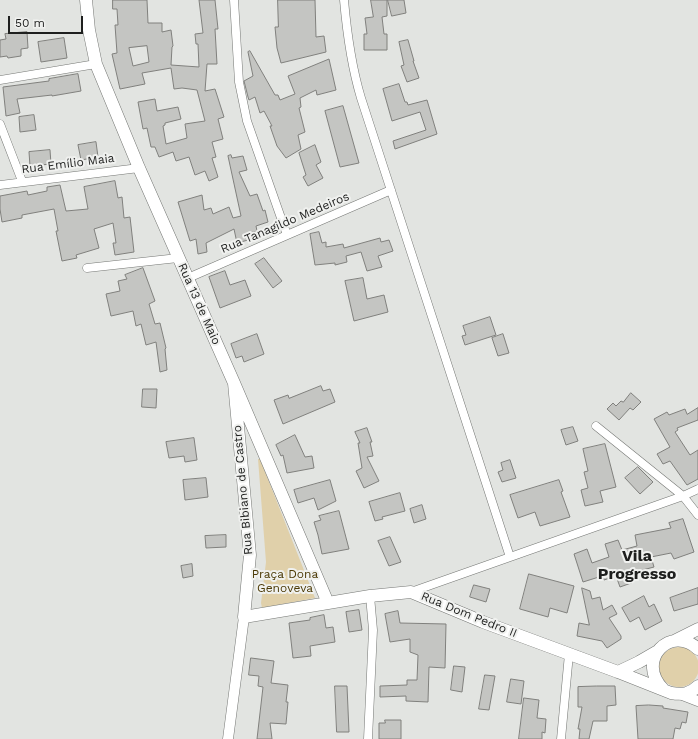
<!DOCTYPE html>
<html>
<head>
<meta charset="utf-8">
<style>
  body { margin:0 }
  #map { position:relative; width:698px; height:739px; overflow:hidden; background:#e2e4e1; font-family:"Work Sans",sans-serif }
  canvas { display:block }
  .scale { position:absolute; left:8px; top:16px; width:75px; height:18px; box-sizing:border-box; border:2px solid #1e1f1e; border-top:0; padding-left:5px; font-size:12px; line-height:14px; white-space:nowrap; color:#1e1f1e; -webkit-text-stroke:3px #f0f1ef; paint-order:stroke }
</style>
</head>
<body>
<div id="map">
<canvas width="698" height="739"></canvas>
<div class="scale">50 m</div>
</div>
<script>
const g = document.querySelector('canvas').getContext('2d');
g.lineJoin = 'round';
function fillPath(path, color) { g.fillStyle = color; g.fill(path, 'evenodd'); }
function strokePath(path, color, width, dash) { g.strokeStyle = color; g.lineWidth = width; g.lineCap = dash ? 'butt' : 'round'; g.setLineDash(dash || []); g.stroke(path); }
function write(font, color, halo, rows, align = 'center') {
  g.font = font + ' "Work Sans",sans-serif'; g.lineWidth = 4; g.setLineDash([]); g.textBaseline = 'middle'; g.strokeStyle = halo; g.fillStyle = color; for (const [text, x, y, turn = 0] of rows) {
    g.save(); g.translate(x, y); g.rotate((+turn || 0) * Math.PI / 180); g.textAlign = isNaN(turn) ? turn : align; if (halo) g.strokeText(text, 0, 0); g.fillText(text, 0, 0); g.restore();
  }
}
fillPath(new Path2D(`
  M258,459H260L315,598L262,608L261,603L266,562Z
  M659 667a20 20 0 1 1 40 0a20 20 0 1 1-40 0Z`), '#e0d0aa');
const building = new Path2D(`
  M113,0H147L148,23H162V32L171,30L173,46L172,47L171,65L199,67L198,44H196L195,34L203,33L199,0H215L218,29H215L217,64H207L205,91L215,89L224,117L218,119L223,139L212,142L216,157L212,158L218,177L209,181L205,171L195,175L189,157L176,161L173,152L159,157L155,147H151L147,128L143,129L138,102L155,99L157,111L178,107L181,119L165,123V125L163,126L166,144L187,138L185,124L205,121L197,90L182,88L174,89L171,68L142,73L145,84L120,89L112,54L117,53L115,25H118L117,9H113ZM147,46L149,62L133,66L129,48Z
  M278,0H315L316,37L324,36L326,52L281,63L277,48L275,27H278Z
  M371,0H387V16L382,17L384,34H387V50H364V34H367L365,18L373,17Z
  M388,0H404L406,13L392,16Z
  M27,32L28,48L21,49V56L8,58L7,56L0,57V40L6,39L5,34Z
  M64,38L67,58L41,62L38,42Z
  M408,40L414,61H413L419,78L407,82L401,66L404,65L399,42Z
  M250,51L275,95H278L280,100L295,94L288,76L329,59L336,90L317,95L316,90L300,98L301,107L299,108L305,132L298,135L301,149L286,158L277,146L270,126H272L264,111L260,113L255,97L249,100L248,97L244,81L253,76L248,52Z
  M78,74L81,91L52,96V95L17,99L20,113L6,116L3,87L49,81V79Z
  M399,84L405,102H407L408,105L427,100L437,134L395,149L393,141L426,130L420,112L392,121L383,89Z
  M343,106L359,163L340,167L325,111Z
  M34,115L36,130L20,132L19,117Z
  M96,142L98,157L81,160L78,145Z
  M315,145L321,162L316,165L323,178L308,186L303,177L306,175L299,153Z
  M50,150L51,164L30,166L29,152Z
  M231,155L232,158L243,156L247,170L239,172L250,196L257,194L263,211L265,210L268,222L256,226L257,231L246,234L248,240L237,243L234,229L206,243L207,252L198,254L196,239L190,241L178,202L202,195L204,210L211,208L213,214L229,207L233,218L241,216L228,156Z
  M115,181L118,198L122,197L124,218L130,217L134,252L115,255L113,243H116L113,223L94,229L99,248L76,255L77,258L62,261L56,231H58L54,209L22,215V218L2,222L0,209V196L27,191L28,195L47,191V187L60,185L66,211L88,209L84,187Z
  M319,232L322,243L326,242V247L343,244L344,248L380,238L381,242L389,240L393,251L378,256L382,267L367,271L361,252L346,256L347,262L335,265V263L315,265L310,234Z
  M264,258L282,281L273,288L255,264Z
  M143,268L155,301L149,304L155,324L160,323L166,348L165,349L167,370L160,372L156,342L146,345L141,324L136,326L133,311L111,316L106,294L120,291L118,281L127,279L125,275Z
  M225,271L230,285L245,280L251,296L220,308L209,277Z
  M363,278L367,299L384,295L388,312L354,321L345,281Z
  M490,317L496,335L465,345L462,336L466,335L463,326Z
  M257,334L264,354L244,362L242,356L236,358L231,344Z
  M503,334L509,353L498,356L492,338Z
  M321,386L323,391L330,389L335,402L283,424L274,400L288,395L289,398Z
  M143,389H157L156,408L142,407Z
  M631,393L641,402L633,410L630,408L619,420L607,409L613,403L616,406L621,401L623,402Z
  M698,408V420L677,428L678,430L675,432L690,455L698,450V479L687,485L670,461L663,464L657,454L670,447L654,419L667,412L669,415L685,409L687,414Z
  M573,427L578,441L566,445L561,430Z
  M367,428L372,442H370L373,456L367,457L379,481L364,488L356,471L362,468L358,443H360L355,432Z
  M295,435L305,457L312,456L314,468L287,473L283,455L281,456L276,445Z
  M194,438L197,460L185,462L184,456L169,458L166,442Z
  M605,444L616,487L600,491L603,502L585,506L581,490L588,488L584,472L588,471L583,449Z
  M510,460L516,478L502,482L498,472L503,470L501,463Z
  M638,467L653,482L640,494L625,478Z
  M206,478L208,497L185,500L183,480Z
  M330,480L336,501L318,510L314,498L298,503L294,490Z
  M559,480L563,491L561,492L570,517L540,526L535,512L518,518L510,495Z
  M400,493L405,511L382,517L383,519L375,521L369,502Z
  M422,505L426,519L414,523L410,509Z
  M339,511L349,549L322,554L318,535L314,522L321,520L319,516Z
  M683,519L694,552L674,559L671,553L651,557L654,567L631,573L634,582L620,587L616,576L604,580L602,576L583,582L574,554L587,549L592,563L609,557L605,544L618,540L622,550L637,546L635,535L671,528L669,523Z
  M226,535V547L206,548L205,536Z
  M390,537L401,562L389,566L378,541Z
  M192,564L193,576L183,578L181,566Z
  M529,574L574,586L567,613L550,608L548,617L520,609Z
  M474,585L490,589L486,602L470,597Z
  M582,588L590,591L592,599L600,597L603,610L612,605L617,614L609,618L621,636V639L607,648L602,641L577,636L579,623L589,625Z
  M698,588V604L674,611L670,598Z
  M644,596L649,607L654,604L662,621L645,630L639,617L630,622L622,608Z
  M359,610L362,630L349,632L346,612Z
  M398,611L400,623L446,624L445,668L429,667L428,702L406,701V696L380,697V686L407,685V680H417L418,655L410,652V639L390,642L385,614Z
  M324,615L326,628L333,627L335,642L310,646L311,656L293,658L289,623L310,620V618Z
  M251,658L274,661L271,683L288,685L286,702H288L286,724L270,723L272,739H257L263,687L258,686L259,676L249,675Z
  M454,666L465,667L462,692L451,690Z
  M485,675L495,676L489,710L479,709Z
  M511,679L524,681L521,704L507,702Z
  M335,686H347L349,732H337Z
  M597,686H615L616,705L607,706V721H593L589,739H579L580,729H578L582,707H578V687Z
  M524,698L539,700L537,718L546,719L545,733L542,732V739H519Z
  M649,705L663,706V708L688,712L686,723L682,722L680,729L675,728L673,739H638L636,706Z
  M385,720H401V739H379V723H385Z`);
fillPath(building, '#c4c5c2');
strokePath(building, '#80807d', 1);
const minor = new Path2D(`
  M234,0L239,82L247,121L287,235
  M344,0C347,34 351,65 361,98L510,557
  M0,80L96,64
  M0,124L22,181
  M0,185L139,168
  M87,268L178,258
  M188,278L391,190
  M596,426L683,496L698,515
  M411,592L683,496L698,489
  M368,739L373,630L370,596
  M561,739L569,654`);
const tertiary = new Path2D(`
  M680,694L698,701
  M228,739L244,617`);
const secondary = new Path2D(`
  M86,0L89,30L96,64L139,168L234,383L328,603
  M234,383L250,555L244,617L370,596L411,592L483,622L618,672L671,693C682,695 690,694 698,686
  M674,641L698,629
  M618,672L639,662L658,651
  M663,689C635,660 671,624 698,649`);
strokePath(minor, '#757774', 9);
strokePath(tertiary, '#757774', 11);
strokePath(secondary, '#757774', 13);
strokePath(minor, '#fff', 8);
strokePath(tertiary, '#fff', 10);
strokePath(secondary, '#fff', 12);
write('12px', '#1e1f1e', '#f0f1ef', [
  ["Rua Emílio Maia",68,164,-7],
  ["Rua Tanagildo Medeiros",285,223,-23],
  ["Rua 13 de Maio",199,304,66],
  ["Rua Bibiano de Castro",243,490,-95],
  ["Rua Dom Pedro II",469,615,22]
]);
write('12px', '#4b3905', '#f0f1ef', [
  ["Praça Dona",285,574],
  ["Genoveva",285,588]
]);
write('bold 16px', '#1e1f1e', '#f0f1ef', [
  ["Vila",637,556],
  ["Progresso",637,574]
]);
</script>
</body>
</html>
